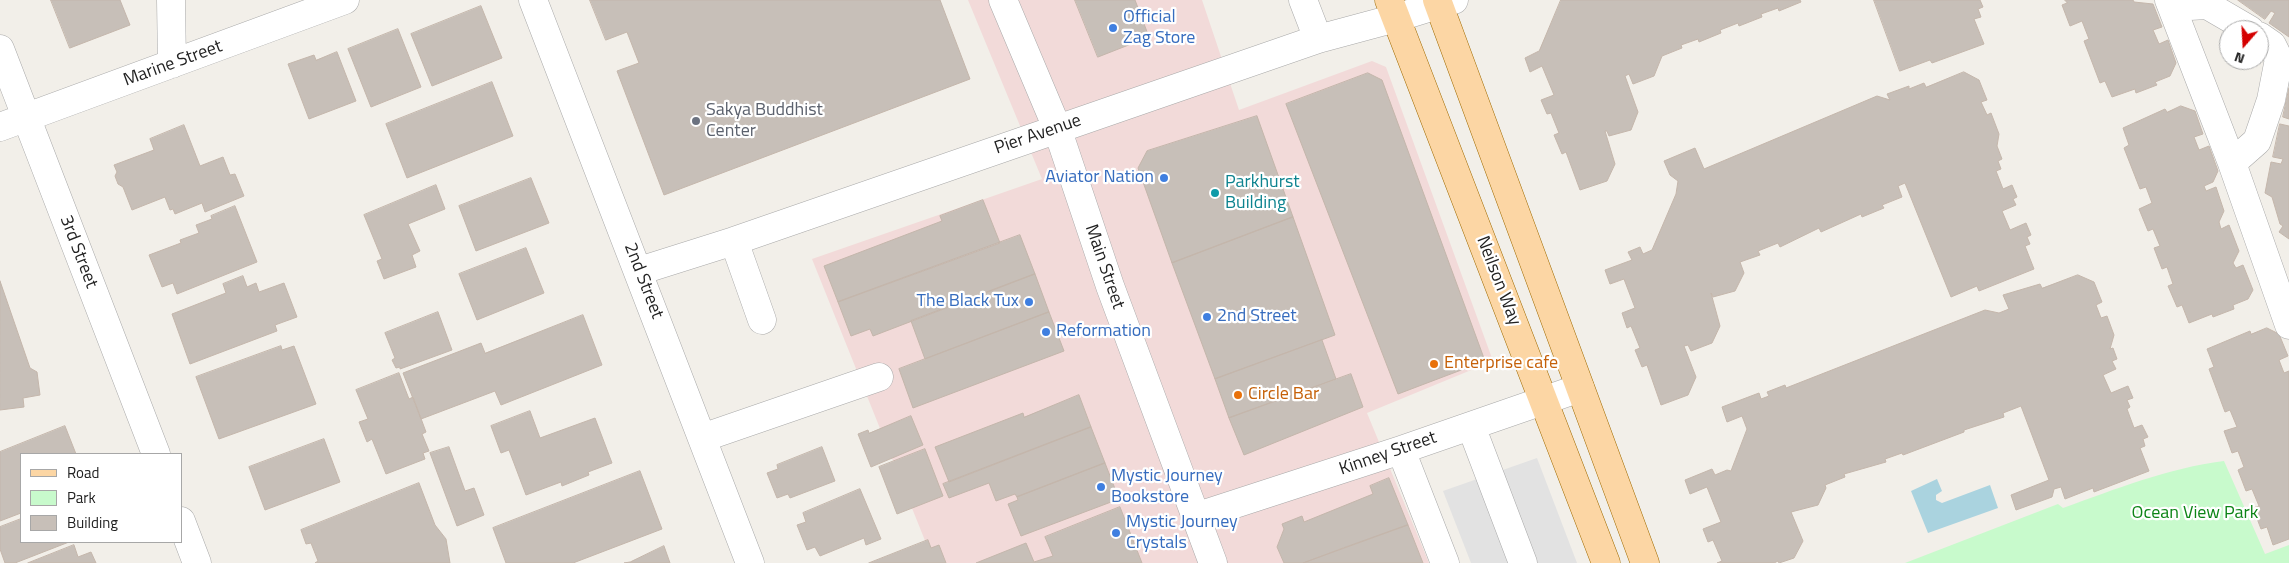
<!DOCTYPE html>
<html>
<head>
<meta charset="utf-8">
<style>
  body { margin:0 }
  #map { position:relative; width:2289px; height:563px; overflow:hidden; background:#f2efe9; font-family:"Titillium Web",sans-serif }
  canvas { display:block }
  .legend { position:absolute; left:20px; top:453px; width:162px; height:90px; box-sizing:border-box; background:#fff; border:1px solid #a7a7a7; margin:0; padding:6px 9px; list-style:none; font-size:15px; color:#222 }
  .legend li { display:flex; align-items:center; gap:10px; height:25px }
  .legend b { width:25px; border:1px solid #a7a7a7 }
  .north { position:absolute; left:2219px; top:20px; width:50px; height:50px; box-sizing:border-box; background:#fff; border:1px solid #a7a7a7; border-radius:50%; rotate:199deg; font-size:14px; font-weight:700; line-height:20px; text-align:center; color:#222 }
  .north::after { content:''; display:block; margin:auto; width:18px; height:22px; background:#d40000; clip-path:polygon(50% 0,100% 100%,50% 72%,0 100%) }
</style>
</head>
<body>
<div id="map">
<canvas width="2289" height="563"></canvas>
<ul class="legend">
<li><b style="height:6px;background:#fcd6a4"></b>Road</li>
<li><b style="height:14px;background:#c8facc"></b>Park</li>
<li><b style="height:14px;background:#c7bfb8"></b>Building</li>
</ul>
<div class="north">N</div>
</div>
<script>
const g = document.querySelector('canvas').getContext('2d');
g.lineJoin = 'round';
function fillPath(path, color) { g.fillStyle = color; g.fill(path, 'evenodd'); }
function strokePath(path, color, width, dash) { g.strokeStyle = color; g.lineWidth = width; g.lineCap = dash ? 'butt' : 'round'; g.setLineDash(dash || []); g.stroke(path); }
function write(font, color, halo, rows, align = 'center') {
  g.font = font + ' "Titillium Web",sans-serif'; g.lineWidth = 4.5; g.setLineDash([]); g.textBaseline = 'middle'; g.strokeStyle = halo; g.fillStyle = color; for (const [text, x, y, turn = 0] of rows) {
    g.save(); g.translate(x, y); g.rotate((+turn || 0) * Math.PI / 180); g.textAlign = isNaN(turn) ? turn : align; if (halo) g.strokeText(text, 0, 0); g.fillText(text, 0, 0); g.restore();
  }
}
fillPath(new Path2D(`
  M968,0H1202L1239,110L1372,61L1386,67L1493,361L1367,413L1429,563H934L812,259L1042,179Z`), '#f2dad9');
fillPath(new Path2D(`
  M2224,461L2265,554L2289,545V563H1905L2058,504L2063,508C2116,489 2168,468 2224,461Z`), '#c8facc');
fillPath(new Path2D(`
  M1537,458L1577,563H1471L1443,491Z`), '#e2e2e2');
fillPath(new Path2D(`
  M1937,479L1942,491L1936,495V500L1942,503L1990,485L1998,508L1928,533L1911,491Z`), '#aad3df');
const building = new Path2D(`
  M51,0H120L130,25L70,48Z
  M590,0H940L970,79L664,195L617,71L639,63L627,32L606,40Z
  M1075,0H1135L1149,37L1098,57Z
  M1561,0H1800L1801,2L1779,11L1778,8L1761,14L1762,17L1739,26L1738,23L1720,30L1721,33L1699,42L1698,39L1681,45L1682,48L1662,56L1654,76L1633,84L1629,74L1625,76L1638,112L1631,130L1609,136L1607,131H1605L1615,164L1607,181L1580,190L1566,152L1562,154L1554,135L1559,133L1551,113L1547,114L1541,100L1554,95L1542,66L1530,72L1525,58L1539,51Z
  M1874,0H1980L1983,7L1978,9L1981,17L1974,19L1984,44L1932,63L1930,60L1900,71Z
  M2065,0H2133L2134,2L2153,4L2162,27L2153,30L2159,44L2168,40L2176,63L2170,76L2155,82L2157,85L2136,93L2135,89L2112,97L2105,81L2100,83L2084,41L2089,39L2082,21L2070,26L2062,5L2067,3Z
  M2238,0H2289V37L2269,23L2275,13L2271,11L2265,19Z
  M481,6L502,58L432,86L411,34Z
  M398,29L421,87L371,107L348,49Z
  M337,52L356,101L309,119L288,64L314,55L316,60Z
  M1964,72L1979,80L1987,100L1981,102L1987,115L1991,113L1999,134L1997,146L2002,159L1998,161L2001,169L1996,171L2003,189L2012,185L2017,197L2013,199L2016,205L2002,211L2010,230L2026,223L2031,235L2027,237L2030,244L2025,246L2034,269L1979,291L1977,286L1951,297L1905,183L1898,186L1902,197L1882,205L1884,208L1862,217L1861,214L1821,232L1819,228L1780,247L1778,243L1758,251L1760,255L1740,262L1744,273L1735,291L1713,297L1711,293L1720,326L1712,343L1691,351L1688,345L1684,346L1696,377L1688,395L1661,405L1647,365L1642,367L1635,350L1640,348L1631,326L1627,328L1622,313L1635,308L1624,279L1610,284L1605,270L1632,260L1628,252L1640,247L1643,254L1652,250L1676,194L1678,181L1670,175L1664,161L1695,148L1704,169L1877,96L1890,100L1887,94L1909,86V89L1924,83L1926,87Z
  M1368,73L1382,80L1485,361L1398,394L1286,104Z
  M492,82L513,136L407,178L386,124Z
  M2289,88V119L2283,117Z
  M2181,106L2195,111L2203,134L2194,137L2199,150L2209,146L2218,171L2213,182L2204,186L2206,191L2216,187L2224,211L2219,222L2221,229L2229,225L2239,251L2233,263L2236,268L2243,265L2253,290L2248,299L2233,305L2234,309L2213,317L2212,314L2189,323L2182,305L2177,307L2168,286L2173,284L2167,267L2162,269L2154,248L2160,246L2153,229L2148,231L2139,209L2152,203L2146,187L2140,189L2124,148L2129,145L2123,128L2165,109L2167,112Z
  M1257,116L1293,217L1172,263L1138,168L1147,151Z
  M2280,124L2289,126V239L2279,232L2283,226L2280,224L2272,197L2265,193L2271,162L2281,164L2283,159L2273,157Z
  M184,125L200,166L223,157L230,175L235,174L244,196L205,212L202,203L175,214L173,209L170,210L165,197L132,210L123,187L118,184L115,176L117,172L114,165L154,150L150,139Z
  M531,178L549,223L476,251L459,206Z
  M436,185L445,209L408,224L420,251L412,255L416,267L384,279L377,261L382,259L364,215Z
  M983,200L1000,243L838,302L824,266L942,221L940,216Z
  M235,206L257,262L177,294L173,283L162,287L149,255L181,243L180,240L199,233L196,225L212,219L211,216Z
  M1293,217L1335,335L1215,379L1172,263Z
  M1020,235L1035,274L873,336L870,329L851,336L838,302Z
  M526,248L544,293L477,320L459,274Z
  M1035,274L1049,312L925,359L911,321Z
  M2078,275L2094,282L2102,302L2096,305L2101,318L2107,316L2114,335L2110,349L2113,348L2117,359L2112,361L2116,369L2103,375L2111,393L2128,386L2133,398L2127,400L2130,407L2127,409L2134,428L2142,425L2148,437L2143,439L2145,446L2140,448L2149,471L2094,492L2093,488L2065,499L2061,487L2054,489L2052,497L2016,510L2011,495L2049,480L2021,406L2003,413L2004,417L1964,430V432L1903,455L1902,453L1885,459L1886,462L1844,474L1845,477L1825,485L1826,488L1818,505L1791,512L1803,541L1794,558L1779,563L1778,561L1774,563H1717L1722,561L1713,540L1708,542L1703,529L1721,522L1707,487L1690,494L1685,480L1712,469L1715,475L1727,470L1731,471L1747,429L1742,416L1727,422L1722,407L1759,393L1761,399L1769,396L1767,392L1785,385L1786,388L1985,310L1999,313L2009,309L2003,295L2040,284L2042,288Z
  M243,276L247,287L256,283L259,292L284,283L297,317L275,325L277,331L190,364L172,314L226,293L223,284Z
  M0,281L30,368L37,372L40,395L23,398L24,407L0,410Z
  M438,312L452,350L400,369V367L396,368L392,360L395,358L385,333Z
  M1049,312L1064,351L913,408L899,369Z
  M583,315L602,365L501,405L495,391L421,419L403,373L481,343L485,353Z
  M2267,328L2279,334L2288,356L2279,360L2284,373L2289,371V539L2273,545L2267,527L2261,529L2253,508L2259,506L2252,489L2246,491L2238,470L2244,467L2238,451L2232,453L2224,431L2237,427L2230,410L2225,412L2209,369L2214,367L2207,349L2250,331L2251,334Z
  M1322,340L1336,379L1229,418L1215,379Z
  M281,346L282,350L294,346L316,404L219,439L196,377Z
  M399,373L409,399L413,397L426,432L422,434L429,451L423,453L425,459L386,474L372,439L367,442L359,422L368,419L356,390Z
  M1351,374L1363,407L1244,455L1229,418Z
  M1079,395L1091,427L949,482L935,447L1023,413L1024,417Z
  M530,411L540,438L595,418L612,463L588,472L589,475L562,486L561,482L526,495L509,450L501,453L491,426Z
  M911,416L923,445L871,467L858,434L868,430L869,433Z
  M65,426L76,454H21V513L0,521V452Z
  M1091,427L1105,463L1017,497L1015,494L996,501L989,483L949,498L943,484Z
  M324,439L340,482L265,510L249,467Z
  M449,447L465,491L474,488L484,515L457,526L430,453Z
  M822,447L835,481L790,498L788,494L777,498L767,473L778,469L777,465Z
  M925,449L943,496L897,514L879,467Z
  M1105,463L1119,499L1021,536L1008,504L1018,500L1017,497Z
  M640,471L662,529L573,563H506L493,528Z
  M1389,478L1408,525L1303,563H1284L1277,547L1284,529L1282,524L1302,516L1304,522L1373,494L1370,486Z
  M419,483L435,525L446,539L450,563H315L318,561L311,543L306,544L301,530Z
  M860,489L881,539L866,545L864,538L820,556L815,547L807,550L797,525L806,522L803,513Z
  M1120,507L1142,563H976L1026,543L1034,562L1053,556L1045,537Z
  M21,519V542H69L15,563H5L0,549V527Z
  M1408,525L1423,563H1303L1343,548Z
  M928,540L931,548L939,545L946,563H869Z
  M74,545L78,557L91,552L96,563H28Z
  M664,546L670,563H624L630,562Z`);
fillPath(building, '#c7bfb8');
strokePath(building, '#c4b6ab', 1);
const minor = new Path2D(`
  M171,0L172,64
  M533,0L750,563
  M1003,0L1057,128L1110,286L1213,563
  M1303,0L1318,39
  M2169,0L2232,163L2289,325
  M2172,7L2207,5L2250,30
  M0,49L156,454
  M0,127L345,0
  M2232,163L2257,141L2271,100L2279,59L2272,45L2259,36
  M734,241L762,320
  M639,271L734,241L1318,39L1396,18L1454,0
  M1471,426L1523,563
  M702,438L879,377
  M1401,450L1445,563
  M1195,517L1401,450L1580,388
  M181,521L197,563`);
const major = new Path2D(`
  M1389,0L1606,563
  M1437,0L1645,563`);
strokePath(minor, '#a9a9a9', 29);
strokePath(major, '#a06b00', 29);
strokePath(minor, '#fff', 28);
strokePath(major, '#fcd6a4', 28);
for (const [x, y, r, color] of [
  [1113,28,5,"#3f7fe0"],
  [696,121,5,"#6b7280"],
  [1164,178,5,"#3f7fe0"],
  [1215,193,5,"#0f9aa8"],
  [1029,302,5,"#3f7fe0"],
  [1207,317,5,"#3f7fe0"],
  [1046,332,5,"#3f7fe0"],
  [1434,364,5,"#e8710a"],
  [1238,395,5,"#e8710a"],
  [1101,487,5,"#3f7fe0"],
  [1116,533,5,"#3f7fe0"]
]) { const dot = new Path2D(); dot.arc(x, y, r, 0, 2 * Math.PI); g.fillStyle = color; g.fill(dot); strokePath(dot, '#fff', 2); }
write('18px', '#366cbe', '#fff', [
  ["Official",1123,18],
  ["Zag Store",1123,39],
  ["Aviator Nation",1154,178,"right"],
  ["The Black Tux",1019,302,"right"],
  ["2nd Street",1217,317],
  ["Reformation",1056,332],
  ["Mystic Journey",1111,477],
  ["Bookstore",1111,498],
  ["Mystic Journey",1126,523],
  ["Crystals",1126,544]
], 'left');
write('18px', '#222', '#fff', [
  ["Marine Street",173,64,-20],
  ["Pier Avenue",1038,135,-19],
  ["3rd Street",78,252,69],
  ["Main Street",1104,267,71],
  ["2nd Street",643,281,69],
  ["Neilson Way",1498,281,69],
  ["Kinney Street",1388,454,-19]
]);
write('18px', '#5b616d', '#fff', [
  ["Sakya Buddhist",706,111],
  ["Center",706,132]
], 'left');
write('18px', '#0d838f', '#fff', [
  ["Parkhurst",1225,183],
  ["Building",1225,204]
], 'left');
write('18px', '#c56008', '#fff', [
  ["Enterprise cafe",1444,364],
  ["Circle Bar",1248,395]
], 'left');
write('18px', '#0c8416', '#fff', [
  ["Ocean View Park",2195,514]
]);
</script>
</body>
</html>
